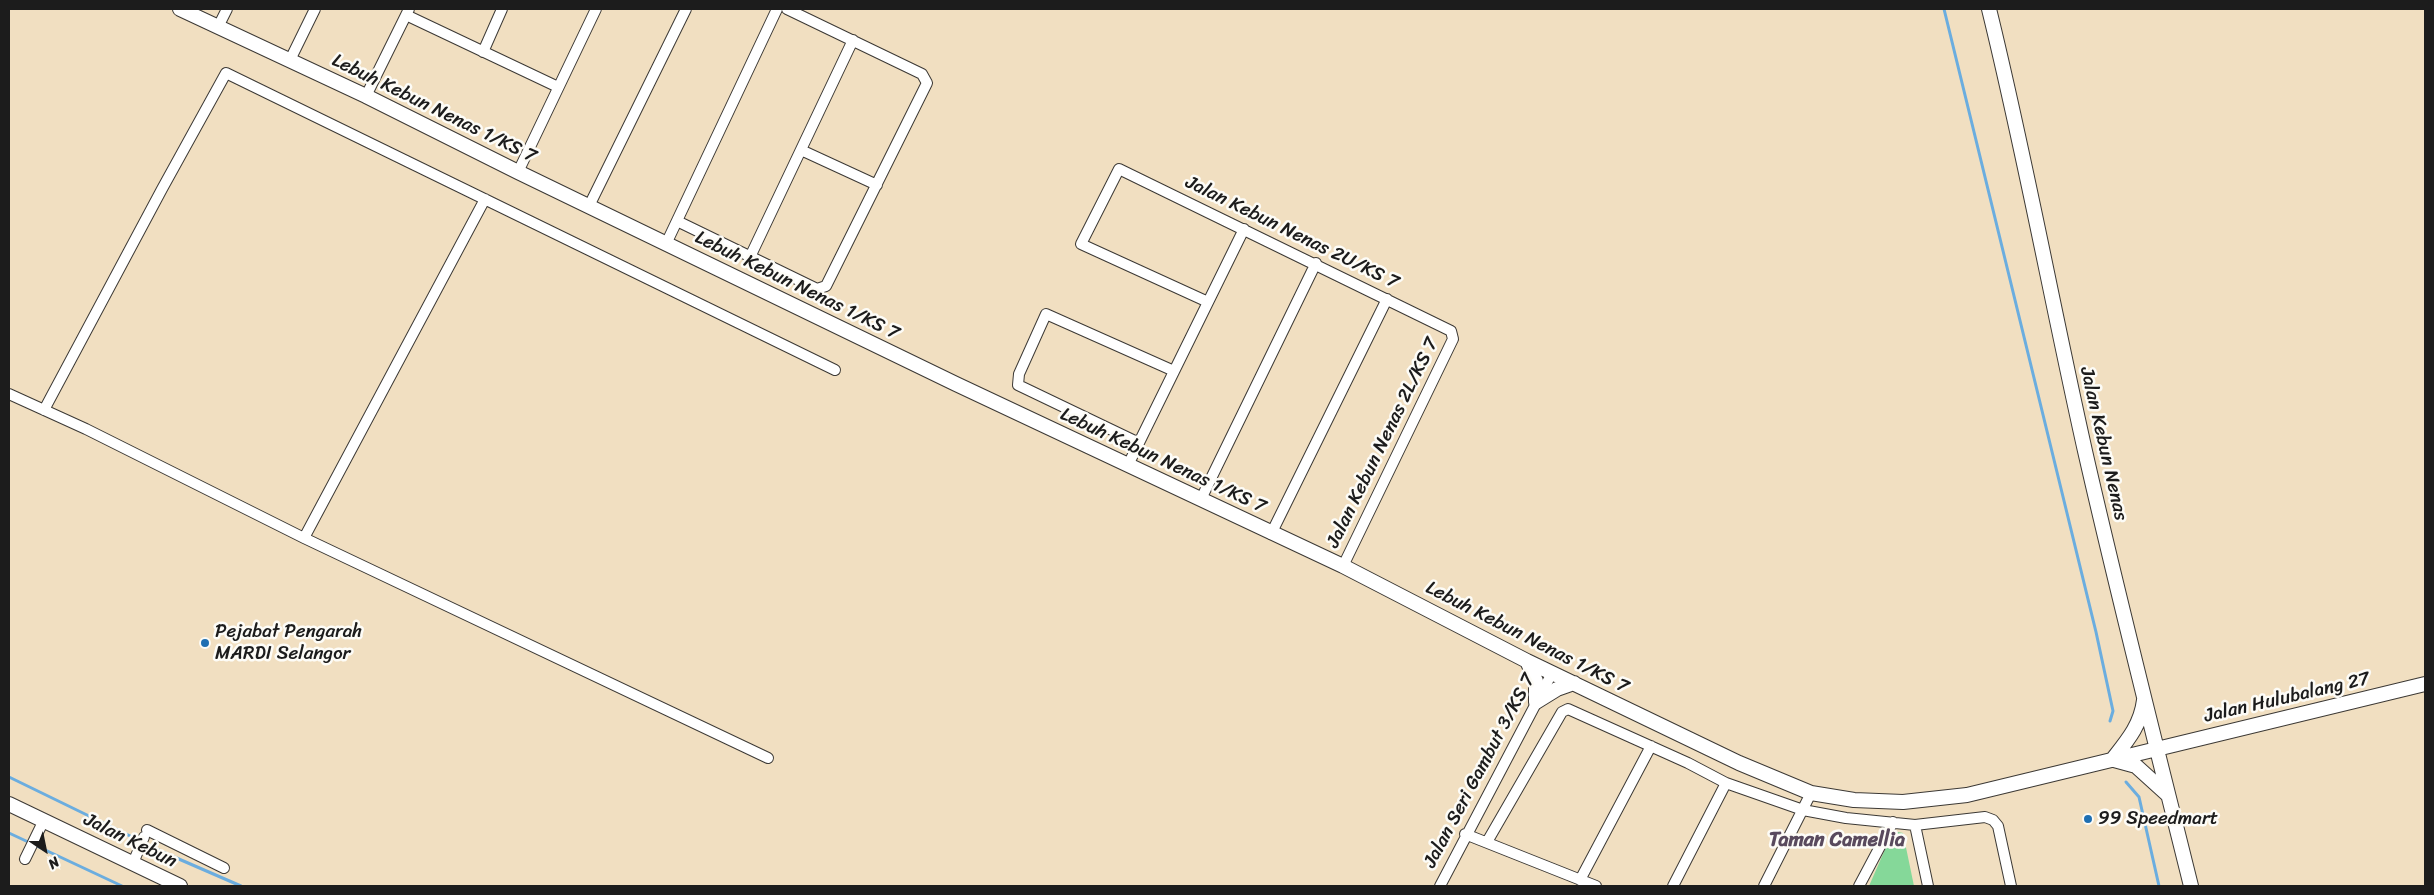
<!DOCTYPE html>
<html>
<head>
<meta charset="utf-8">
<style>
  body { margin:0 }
  #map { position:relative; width:2434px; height:895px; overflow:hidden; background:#f1dfc1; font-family:Sriracha,sans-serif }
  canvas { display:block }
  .frame { position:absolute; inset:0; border:10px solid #1c1c1c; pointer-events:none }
  .north { position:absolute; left:20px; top:825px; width:50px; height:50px; -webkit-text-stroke:4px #fdfcf7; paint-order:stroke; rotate:146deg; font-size:14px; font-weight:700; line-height:20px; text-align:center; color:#1c1c1c }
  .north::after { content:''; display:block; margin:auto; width:18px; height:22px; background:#1c1c1c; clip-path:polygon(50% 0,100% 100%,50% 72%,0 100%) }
</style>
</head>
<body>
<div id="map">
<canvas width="2434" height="895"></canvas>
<div class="frame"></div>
<div class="north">N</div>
</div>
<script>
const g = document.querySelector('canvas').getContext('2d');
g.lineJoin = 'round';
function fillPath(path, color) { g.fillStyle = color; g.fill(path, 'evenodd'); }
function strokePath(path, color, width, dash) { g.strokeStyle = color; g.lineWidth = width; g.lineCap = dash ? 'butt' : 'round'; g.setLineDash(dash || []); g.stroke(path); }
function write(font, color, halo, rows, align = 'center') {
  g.font = font + ' Sriracha,sans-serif'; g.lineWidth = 5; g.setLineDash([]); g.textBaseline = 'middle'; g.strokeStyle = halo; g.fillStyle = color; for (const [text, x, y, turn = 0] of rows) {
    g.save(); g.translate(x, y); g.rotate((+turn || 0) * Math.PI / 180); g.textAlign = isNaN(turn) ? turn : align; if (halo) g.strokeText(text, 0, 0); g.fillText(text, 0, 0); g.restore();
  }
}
fillPath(new Path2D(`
  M1893,831L1903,833L1914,886H1869Z`), '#85d899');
strokePath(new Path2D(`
  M1944,9L2096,632L2113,711L2110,721
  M9,777L165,853L241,886
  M2126,782L2139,797L2159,886
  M9,833L122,886`), '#6baddf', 3);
const street = new Path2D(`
  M406,15L558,87
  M218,27L227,9
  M483,52L502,9
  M290,60L315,9
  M366,96L409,9
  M801,150L877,185
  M518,172L596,9
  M589,206L686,9
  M677,221L817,289L826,286L927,83L922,74L787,9
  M666,244L777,9
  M750,257L853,40
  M1208,302L1081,244L1119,169L1451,331L1453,339L1343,566
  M9,394L86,429L304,538L768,758
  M44,410L162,189L226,73L835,370
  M1139,443L1018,385L1019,374L1046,314L1174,371
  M1128,465L1244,229
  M1201,499L1316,263
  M1271,534L1387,299
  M304,538L485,199
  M1915,825L1928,886
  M147,830L224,868
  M1465,834L1596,886
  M1487,842L1562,712L1568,709L1688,763L1726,783L1803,810L1846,818L1915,825L1985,817L1993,820L1998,826L2011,886
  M25,859L44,820
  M133,863L144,837
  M1580,880L1651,746
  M1440,886L1552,673
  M1673,886L1726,783
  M1764,886L1811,793
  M1859,886L1893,822`);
const secondary = new Path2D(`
  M180,9L366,96L518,172L956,384L1343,566L1527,661L1739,763L1811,793L1854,800L1903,802L1967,795L2425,684
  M1989,9C2025,155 2052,304 2085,451C2118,596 2155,741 2191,886
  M1527,661L1536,681V702
  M1536,702L1557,689L1574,683
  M2112,760C2127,741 2141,725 2144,700
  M2114,760L2136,766L2168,795
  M9,804L180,886`);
strokePath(street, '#3c3935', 12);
strokePath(secondary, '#3c3935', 16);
strokePath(street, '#fff', 10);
strokePath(secondary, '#fff', 14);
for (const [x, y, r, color] of [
  [205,643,5,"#1f6fb2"],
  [2088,819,5,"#1f6fb2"]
]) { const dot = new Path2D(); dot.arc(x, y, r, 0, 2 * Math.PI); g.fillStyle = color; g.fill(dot); strokePath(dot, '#fdfcf7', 2); }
write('19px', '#1c1c1c', '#fdfcf7', [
  ["Lebuh Kebun Nenas 1/KS 7",434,109,26],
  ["Jalan Kebun Nenas 2U/KS 7",1292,233,26],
  ["Lebuh Kebun Nenas 1/KS 7",797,286,26],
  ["Jalan Kebun Nenas 2L/KS 7",1383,443,-64],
  ["Jalan Kebun Nenas",2103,444,77],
  ["Lebuh Kebun Nenas 1/KS 7",1163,461,25],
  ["Lebuh Kebun Nenas 1/KS 7",1527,638,27],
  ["Jalan Hulubalang 27",2287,698,-13],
  ["Jalan Seri Gambut 3/KS 7",1480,771,-62],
  ["Jalan Kebun",130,841,26]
]);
write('19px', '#1c1c1c', '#fdfcf7', [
  ["Pejabat Pengarah",215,632],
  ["MARDI Selangor",215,654],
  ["99 Speedmart",2098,819]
], 'left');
write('bold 20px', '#594a5d', '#fdfcf7', [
  ["Taman Camellia",1837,841]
]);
</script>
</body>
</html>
